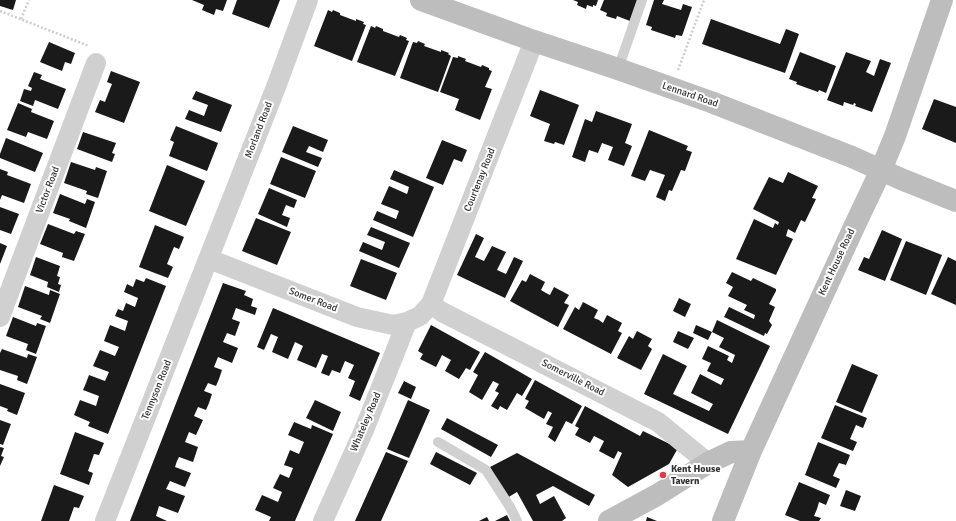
<!DOCTYPE html>
<html>
<head>
<meta charset="utf-8">
<style>
  body { margin:0 }
  canvas { display:block; background:#fff }
</style>
</head>
<body>
<canvas width="956" height="521"></canvas>
<script>
const g = document.querySelector('canvas').getContext('2d');
g.lineJoin = 'round';
function fillPath(path, color) { g.fillStyle = color; g.fill(path, 'evenodd'); }
function strokePath(path, color, width, dash) { g.strokeStyle = color; g.lineWidth = width; g.lineCap = dash ? 'butt' : 'round'; g.setLineDash(dash || []); g.stroke(path); }
function write(font, color, halo, rows, align = 'center') {
  g.font = font + ' Signika,sans-serif'; g.lineWidth = 4; g.setLineDash([]); g.textBaseline = 'middle'; g.strokeStyle = halo; g.fillStyle = color; for (const [text, x, y, turn = 0] of rows) {
    g.save(); g.translate(x, y); g.rotate((+turn || 0) * Math.PI / 180); g.textAlign = isNaN(turn) ? turn : align; if (halo) g.strokeText(text, 0, 0); g.fillText(text, 0, 0); g.restore();
  }
}
fillPath(new Path2D(`
  M0,0H16L13,10L0,6Z
  M192,0H227L223,11L216,9L214,15L202,10L204,5Z
  M237,0H280L269,28L232,14Z
  M573,0H598L596,6L593,5V7L587,5L586,9L577,5L578,2Z
  M604,0H638L630,21L617,16L616,19L606,16L607,13L600,10Z
  M654,0H664L662,4L681,10L683,4L692,7L682,36L676,35L675,38L651,30L652,27L646,25Z
  M328,10L332,12L333,10L340,13V15L356,21V19L364,22L363,24L366,25L352,61L314,46Z
  M711,19L780,44L786,29L799,34L785,73L702,44Z
  M371,26L375,28L376,26L383,29V31L399,37L400,35L407,38L406,40L409,41L395,76L357,62Z
  M418,41L425,44L424,46L441,52V50L449,53L448,54L451,56L438,92L400,78L413,42L417,43Z
  M49,42L75,53L71,64L65,62L62,71L40,62Z
  M800,52L836,66L826,93L819,90L818,92L796,84L797,82L789,79Z
  M846,52L871,61L866,72L874,76L880,59L891,63L872,112L855,106L856,104L854,103L853,105L844,102L843,106L827,100Z
  M458,56L466,59L465,61L481,67L482,65L489,68V70L492,71L485,87L492,89L480,120L455,110L459,99L440,92L453,57L458,58Z
  M111,71L140,82L124,123L95,112L100,100L105,102L108,94L112,84L107,82Z
  M34,72L42,75L40,79L66,89L58,109L35,100L33,106L20,101L24,89L31,91L32,88L28,86Z
  M540,90L579,105L564,145L555,142L554,144L544,141L550,124L530,116Z
  M196,91L232,105L221,132L185,119L189,110L204,116L208,105L192,99Z
  M934,99L956,107V143L922,129Z
  M18,103L32,109L31,112L54,121L47,139L28,132L26,137L7,130Z
  M596,111L632,124L625,143L632,146L624,166L608,160L613,147L602,143L598,153L589,150L585,162L572,157L585,119L592,122Z
  M176,126L218,143L207,171L169,156L174,142L170,140Z
  M293,126L328,140L323,152L309,146L306,152L322,158L318,167L282,152Z
  M649,130L688,146L686,150L692,152L685,171L681,170L672,191L669,190L665,201L656,197L665,175L650,170L645,181L631,176Z
  M83,132L116,143L112,153L115,154L112,162L77,149Z
  M6,138L43,153L35,172L0,158V154Z
  M442,140L467,150L462,162L454,159L443,185L426,178Z
  M281,157L316,171L305,198L270,184Z
  M71,162L95,170L96,167L107,171L98,198L86,194L87,191L64,183Z
  M167,165L205,181L186,226L149,211Z
  M0,169L8,172L7,175L31,184L24,203L2,195L0,200Z
  M394,170L434,187L413,237L373,220L377,211L396,219L399,211L381,204L389,186L407,194L408,191L409,187L390,179Z
  M788,172L818,186L812,198L816,199L805,222L801,220L795,233L788,229L786,236L793,239L776,275L736,259L754,219L773,228L775,223L778,225L779,222L753,209L769,177L783,183Z
  M269,188L297,200L294,208L286,205L282,215L290,218L287,227L258,214Z
  M60,194L85,204L87,199L95,202L86,228L69,221L70,219L53,213Z
  M0,207L19,214L11,234L0,230Z
  M256,218L291,232L277,265L242,251Z
  M48,224L74,234L76,231L85,234L74,261L62,257L63,253L40,244Z
  M155,225L184,237L179,249L174,247L167,264L173,267L168,278L139,267Z
  M371,227L410,243L399,268L359,251L363,242L382,250L385,242L367,235Z
  M882,230L902,239L885,281L858,270L864,257L869,259Z
  M476,234L484,238L475,257L484,261L492,246L506,252L497,270L506,274L514,257L523,261L505,298L457,275Z
  M906,241L942,255L926,295L890,280Z
  M0,243L7,246L0,264Z
  M36,257L60,266L57,276L60,277L58,284L61,285L59,292L47,287L48,282L30,275Z
  M948,257L956,261V305L931,294Z
  M361,259L397,273L386,300L350,286Z
  M732,272L751,281L753,278L776,289V291L769,304L775,307L769,321L772,325L767,334L765,333L764,336L724,317L729,307L754,319L755,315L744,310L747,305L728,296L733,287L726,283Z
  M530,274L545,282L541,290L546,293L550,295L554,287L569,295L564,303L569,305L558,327L510,301L522,280L526,282Z
  M146,278L166,286L108,434L88,426L90,422L74,415L80,400L96,406L99,396L83,390L86,383L89,375L105,381L109,372L93,366L100,350L115,356L119,347L104,341L110,325L125,331L128,321L115,316L118,309L123,311L126,303L135,307L138,298L124,292L127,284L133,287L136,279L144,282Z
  M223,283L246,291L244,295L253,299L251,306L257,308L255,315L236,308L232,319L240,322L235,336L227,333L223,342L238,348L232,363L218,357L214,367L222,370L219,379L216,386L208,383L204,391L212,394L209,403L206,410L198,407L194,416L203,420L196,435L189,432L185,442L198,447L193,462L179,457L177,461L175,467L191,473L185,487L170,481L166,489L185,496L178,513L159,506L156,516L167,521H130Z
  M25,286L49,295L50,290L60,294L50,323L40,319L42,316L18,307Z
  M679,298L691,304L685,317L673,311Z
  M583,302L598,310L594,318L599,320L603,323L607,315L622,323L618,331L622,333L611,354L563,329L575,307L579,310Z
  M273,308L380,353L360,401L349,396L355,381L348,378L354,365L345,361L340,373L332,370L329,376L321,373L328,356L322,354L316,368L297,360L303,346L295,342L288,359L272,352L278,337L271,334L264,350L257,347Z
  M13,317L36,326L37,323L46,326L36,354L26,350L28,344L6,336Z
  M717,320L770,346L728,434L644,394L663,354L687,366L673,394L709,411L713,404L691,393L700,374L721,385L724,379L707,371L711,363L702,359L708,346L729,356L727,360L732,363L735,355L719,347L724,338L712,332Z
  M431,325L480,352L470,370L466,368L459,379L445,371L451,360L442,355L436,367L420,359L423,354L418,351Z
  M696,325L712,332L708,340L693,333Z
  M637,331L652,339L648,346L652,349L641,370L617,358L629,336L633,339Z
  M678,331L694,338L688,349L673,342Z
  M2,349L27,358L28,354L37,357L27,384L17,380L18,376L0,370V353Z
  M485,352L532,379L522,396L517,393L507,410L500,406L498,410L491,406L499,393L495,391L499,384L493,381L482,400L469,392L478,375L473,372Z
  M852,364L878,375L862,413L836,402Z
  M535,380L582,406L572,424L566,421L555,442L548,437L553,427L546,424L552,413L548,411L544,419L525,408L529,401L525,399Z
  M404,381L416,387L411,399L398,393Z
  M0,384L25,393L17,415L7,411L8,409L0,406Z
  M315,400L341,412L333,431L306,418Z
  M408,400L430,410L409,458L387,449Z
  M835,405L867,418L863,428L856,425L850,439L857,442L853,451L821,438Z
  M585,406L640,436L643,431L678,448L669,464L628,487L612,475L622,453L618,451L614,459L599,451L604,441L594,436L590,443L575,435L579,428L575,426Z
  M447,418L498,445L491,457L441,429Z
  M0,420L11,424L3,445L0,444Z
  M294,422L311,429L312,425L333,434L295,521H269L271,517L255,510L262,495L278,502L282,492L273,488L280,474L289,478L293,468L284,465L290,450L299,454L304,442L288,435Z
  M75,432L104,443L99,455L94,454L88,471L93,473L89,485L60,474Z
  M818,442L850,455L846,465L839,463L836,469L833,476L840,479L836,488L805,475Z
  M0,447L4,448L1,456L4,457L0,466Z
  M386,452L408,461L381,521H355Z
  M436,452L477,473L470,485L430,464Z
  M517,453L595,495L589,506L553,486L536,495L540,504L554,496L566,518L562,521H533L517,492L507,498L490,467Z
  M799,482L830,495L826,505L819,502L817,509L814,516L821,518L819,521H800L785,515Z
  M54,485L84,496L79,508L74,507L69,521H41Z
  M846,490L861,496L855,511L840,506Z
  M507,515L510,521H495Z
  M487,517L489,521H479Z
  M647,517L657,521H646Z`), '#1a1a1a');
strokePath(new Path2D(`
  M0,11L89,46
  M21,19L29,0
  M678,70L704,0`), '#cdcdcd', 2.5, [2, 2]);
strokePath(new Path2D(`
  M618,69L642,0
  M438,442L486,470L510,507L517,521`), '#d0d0d0', 10);
strokePath(new Path2D(`
  M209,259L357,317L393,325L407,322L420,316L431,304L534,41
  M431,304L442,312L658,422L708,463
  M0,317L96,63
  M105,521L276,87L308,0
  M323,521L364,430L407,322`), '#d0d0d0', 20);
strokePath(new Path2D(`
  M421,0L534,41L618,69L711,102L852,157L901,179L956,201
  M609,521L657,495L708,463L731,452L751,451
  M723,521L751,451L854,227L881,170L895,136L942,0`), '#bdbdbd', 22);
for (const [x, y, r, color] of [
  [663,475,4,"#e63946"]
]) { const dot = new Path2D(); dot.arc(x, y, r, 0, 2 * Math.PI); g.fillStyle = color; g.fill(dot); strokePath(dot, '#fff', 1.5); }
write('10px', '#333', '#fff', [
  ["Lennard Road",690,95,19],
  ["Morland Road",259,130,-69],
  ["Courtenay Road",480,180,-68],
  ["Victor Road",48,190,-69],
  ["Kent House Road",837,262,-65],
  ["Somer Road",313,300,21],
  ["Somerville Road",573,378,27],
  ["Tennyson Road",157,390,-68],
  ["Whateley Road",366,422,-67]
]);
write('bold 10px', '#333', '#fff', [
  ["Kent House",671,469],
  ["Tavern",671,481]
], 'left');
</script>
</body>
</html>
